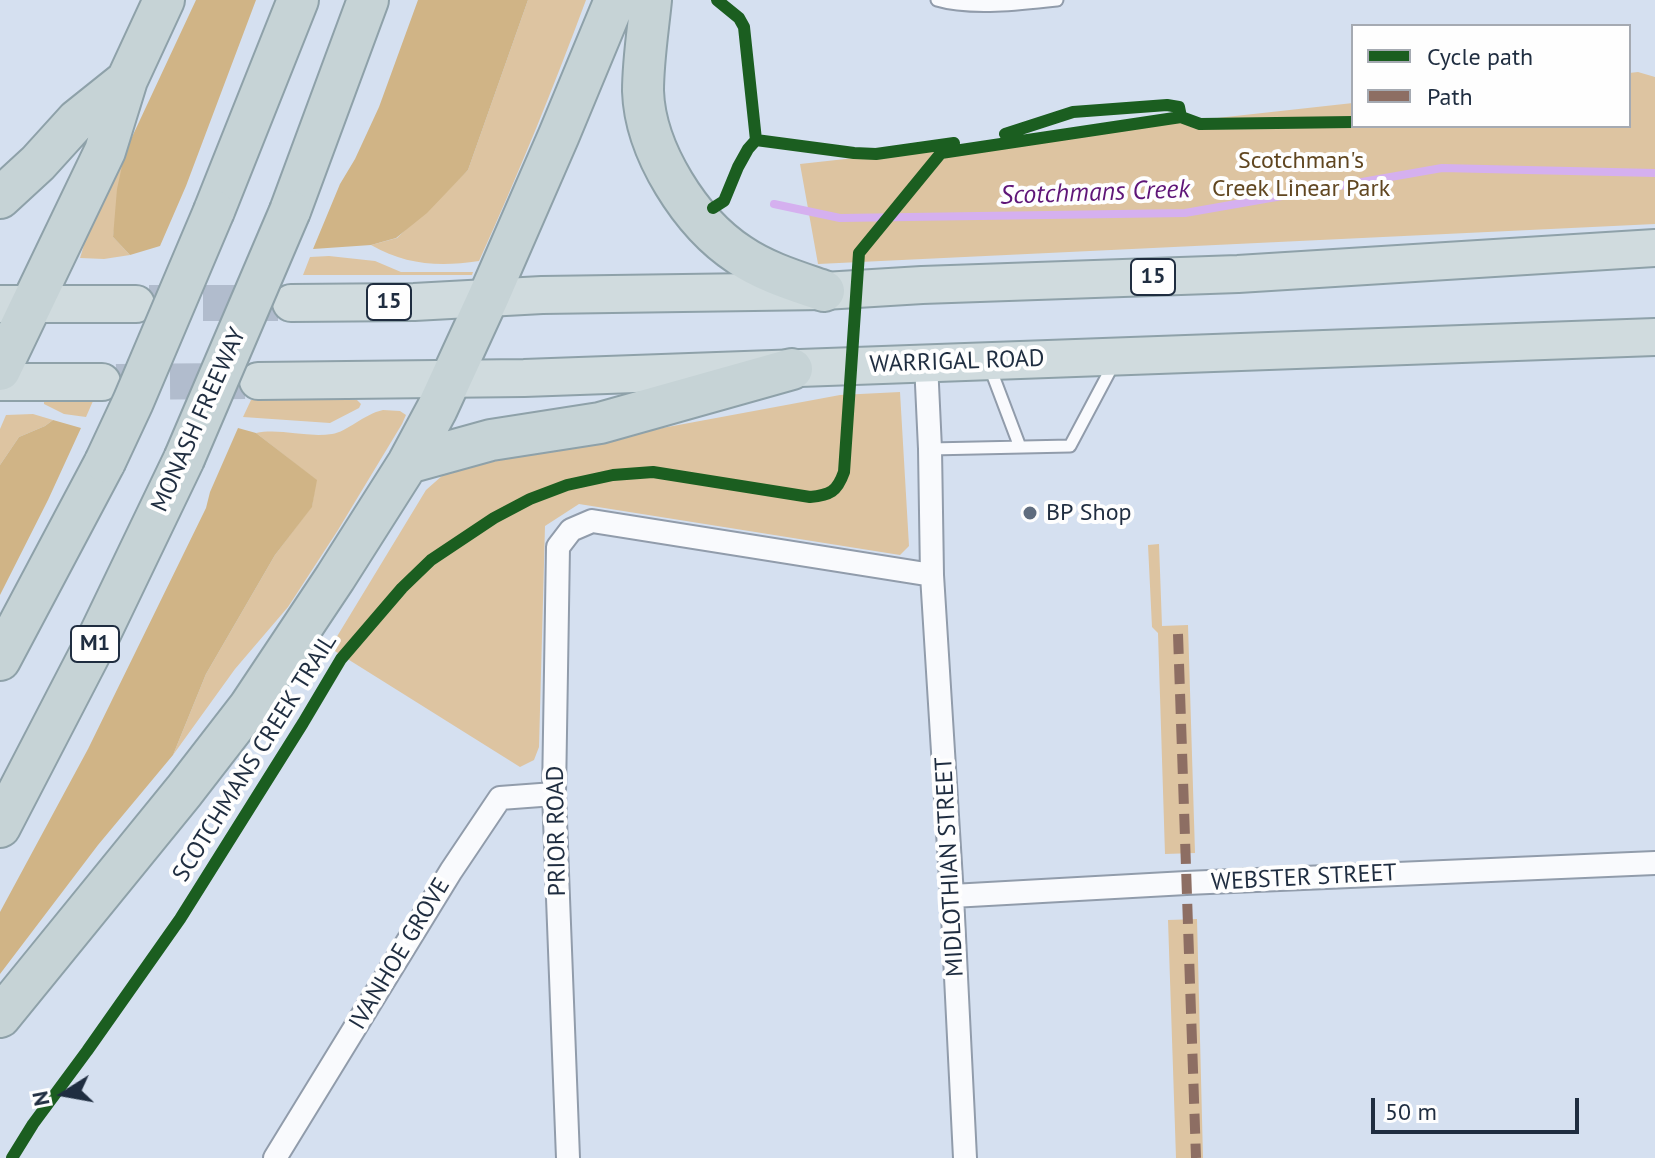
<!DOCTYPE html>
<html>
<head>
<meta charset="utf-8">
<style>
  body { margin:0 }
  #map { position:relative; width:1655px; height:1158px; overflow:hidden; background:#d5e0f0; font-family:"PT Sans",sans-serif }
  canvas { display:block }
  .legend { position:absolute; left:1351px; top:24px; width:280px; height:104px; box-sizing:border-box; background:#fefefe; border:2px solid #a5aab2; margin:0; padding:10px 14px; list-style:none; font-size:24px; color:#1f2d40 }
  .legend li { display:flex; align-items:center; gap:16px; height:40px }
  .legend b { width:40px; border:2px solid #a5aab2 }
  .north { position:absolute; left:24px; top:1054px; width:80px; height:80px; -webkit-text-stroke:6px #fefefe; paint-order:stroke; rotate:259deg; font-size:22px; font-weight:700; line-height:32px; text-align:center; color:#1f2d40 }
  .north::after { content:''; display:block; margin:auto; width:28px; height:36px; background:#1f2d40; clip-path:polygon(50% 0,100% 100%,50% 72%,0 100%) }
  .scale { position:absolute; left:1371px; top:1098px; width:208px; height:36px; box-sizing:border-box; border:4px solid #1f2d40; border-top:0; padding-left:10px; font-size:24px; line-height:28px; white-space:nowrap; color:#1f2d40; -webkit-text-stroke:6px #fefefe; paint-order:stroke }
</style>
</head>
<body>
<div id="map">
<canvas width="1655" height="1158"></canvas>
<ul class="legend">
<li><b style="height:10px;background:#1b5e20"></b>Cycle path</li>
<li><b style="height:10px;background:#8d6e63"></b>Path</li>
</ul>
<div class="north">N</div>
<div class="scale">50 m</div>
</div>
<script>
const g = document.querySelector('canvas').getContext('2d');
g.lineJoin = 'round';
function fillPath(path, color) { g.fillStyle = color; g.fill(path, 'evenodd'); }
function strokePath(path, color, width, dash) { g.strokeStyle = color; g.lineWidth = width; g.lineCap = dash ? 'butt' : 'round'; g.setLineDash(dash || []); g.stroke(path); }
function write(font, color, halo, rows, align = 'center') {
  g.font = font + ' "PT Sans",sans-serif'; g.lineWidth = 8; g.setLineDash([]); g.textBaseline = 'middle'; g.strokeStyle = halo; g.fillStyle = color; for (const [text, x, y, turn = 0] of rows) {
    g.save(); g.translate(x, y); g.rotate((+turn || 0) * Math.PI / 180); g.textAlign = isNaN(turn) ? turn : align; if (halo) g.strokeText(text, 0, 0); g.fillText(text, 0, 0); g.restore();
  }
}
fillPath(new Path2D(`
  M528,0H586C553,89 518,175 479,261C439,267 406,265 371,245L397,238L468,170Z
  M1638,72L1655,77V224L818,264L800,164L1353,103V126H1629V73Z
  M125,152L113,237L130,255L104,259L80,258L87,235Z
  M329,256L375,261L401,272H473L472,275H303L310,257Z
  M900,392L909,546L900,555L579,504L545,526L539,747L534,760L520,767L330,648L426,490L452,467L840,395Z
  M251,400H357L361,404L359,408L330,423L243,417Z
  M93,401L86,417L64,414L44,404V402Z
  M383,410L400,411L406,415L402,424L338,530L288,607L235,669L173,755L206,674L275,555L312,506L316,480L256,433C281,428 306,438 332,434C347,432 364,414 383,410Z
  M33,414L53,420L45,426L19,437L0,465V429L6,415Z
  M1159,544L1162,626L1188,625L1195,853L1165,854L1158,633L1152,627L1148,545Z
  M1197,919L1203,1158H1176L1168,920Z`), '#ddc4a1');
fillPath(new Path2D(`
  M196,0H256L186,186L160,246L130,255L113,237L117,189L125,152Z
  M418,0H528L468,170L427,213L396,238L371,245L313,249L340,184L355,159L379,107Z
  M53,420L81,428L48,500L0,595V465L19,437L45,426Z
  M238,428L256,433L317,480L312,507L275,555L206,674L173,755L98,845L0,974V912L88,749L206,508L210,492Z`), '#d0b486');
strokePath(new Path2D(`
  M774,204L840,218L1185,213L1442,168L1655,173`), '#d5b0ef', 8);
strokePath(new Path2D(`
  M149,303H278
  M116,382L245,381`), '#b1bccd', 36, [36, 18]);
const service = new Path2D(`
  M937,0C970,10 1022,4 1057,0
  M989,365L1020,447
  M930,449L1070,446L1113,365`);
const minor = new Path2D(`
  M926,363L930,449L932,575
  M952,896L1186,883L1655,863
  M275,1158L451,871L500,798L554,794
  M568,1158L554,794L558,547L571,530L592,521L932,575L952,896L965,1158`);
const trunk = new Path2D(`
  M291,303L414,302L542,295L824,291L922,285L1238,274L1655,248
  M0,304H136
  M258,381L524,378L1655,337
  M0,382H102`);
const motorway = new Path2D(`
  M651,0C648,30 643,61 643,91C645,151 691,223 740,255C765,272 795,281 824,291
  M0,198L38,163L77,120L127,80
  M214,211L298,0
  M290,211L368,0
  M0,370L105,151L127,80L164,0
  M408,463L491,440L600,423L792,369
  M0,660L105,462
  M0,827L99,636L184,459
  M0,1017L184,791L249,707L335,578L408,463L437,409L488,298L559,135L615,0`);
strokePath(service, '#919cab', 15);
strokePath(minor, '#919cab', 26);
strokePath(trunk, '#8ea1a9', 40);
strokePath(motorway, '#8ea1a9', 44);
strokePath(service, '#f9fafd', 11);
strokePath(minor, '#f9fafd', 22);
strokePath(trunk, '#d0dbde', 36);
strokePath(motorway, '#c6d3d6', 40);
const motorwayBridge = new Path2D(`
  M184,459L290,211
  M105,462L133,402L214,211`);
strokePath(motorwayBridge, '#8ea1a9', 44, []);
strokePath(motorwayBridge, '#c6d3d6', 40);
strokePath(new Path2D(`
  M1178,634L1196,1158`), '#8d6e63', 10, [20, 10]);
strokePath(new Path2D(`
  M717,0L739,18L744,27L756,140
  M1005,134L1073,112L1167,105L1179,107L1181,117
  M713,208L724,201L738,167L748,149L756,140L854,153L876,154L954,143
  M12,1158L33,1124L87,1051L180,919L303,723L341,659L402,588L431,560L494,518L530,499L567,485L613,475L653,472L810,497C830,495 837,492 844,472L859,253L941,153L1181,117L1200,124L1353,122`), '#1b5e20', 12);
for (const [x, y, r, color] of [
  [1030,513,8,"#5f6c7e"]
]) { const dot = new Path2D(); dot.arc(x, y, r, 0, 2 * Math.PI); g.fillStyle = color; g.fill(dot); strokePath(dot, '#fefefe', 3); }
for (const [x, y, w] of [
  [1153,277,44],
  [389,302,44],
  [95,644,48]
]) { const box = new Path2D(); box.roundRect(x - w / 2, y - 18, w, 36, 6); g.fillStyle = '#fefefe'; g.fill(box); strokePath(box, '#1f2d40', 2); }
write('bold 22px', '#1f2d40', null, [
  ["15",1153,277],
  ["15",389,302],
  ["M1",95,644]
]);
write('24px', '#604620', '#fefefe', [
  ["Scotchman's",1301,161],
  ["Creek Linear Park",1301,189]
]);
write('24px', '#1f2d40', '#fefefe', [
  ["WARRIGAL ROAD",957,362,-2],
  ["MONASH FREEWAY",199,420,-66],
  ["SCOTCHMANS CREEK TRAIL",255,758,-58],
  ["PRIOR ROAD",557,831,-91],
  ["MIDLOTHIAN STREET",950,867,-93],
  ["WEBSTER STREET",1304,878,-3],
  ["IVANHOE GROVE",400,954,-59]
]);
write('24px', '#1f2d40', '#fefefe', [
  ["BP Shop",1046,513]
], 'left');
write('italic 26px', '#5f1678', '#fefefe', [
  ["Scotchmans Creek",1095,193,-2]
]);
</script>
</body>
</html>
